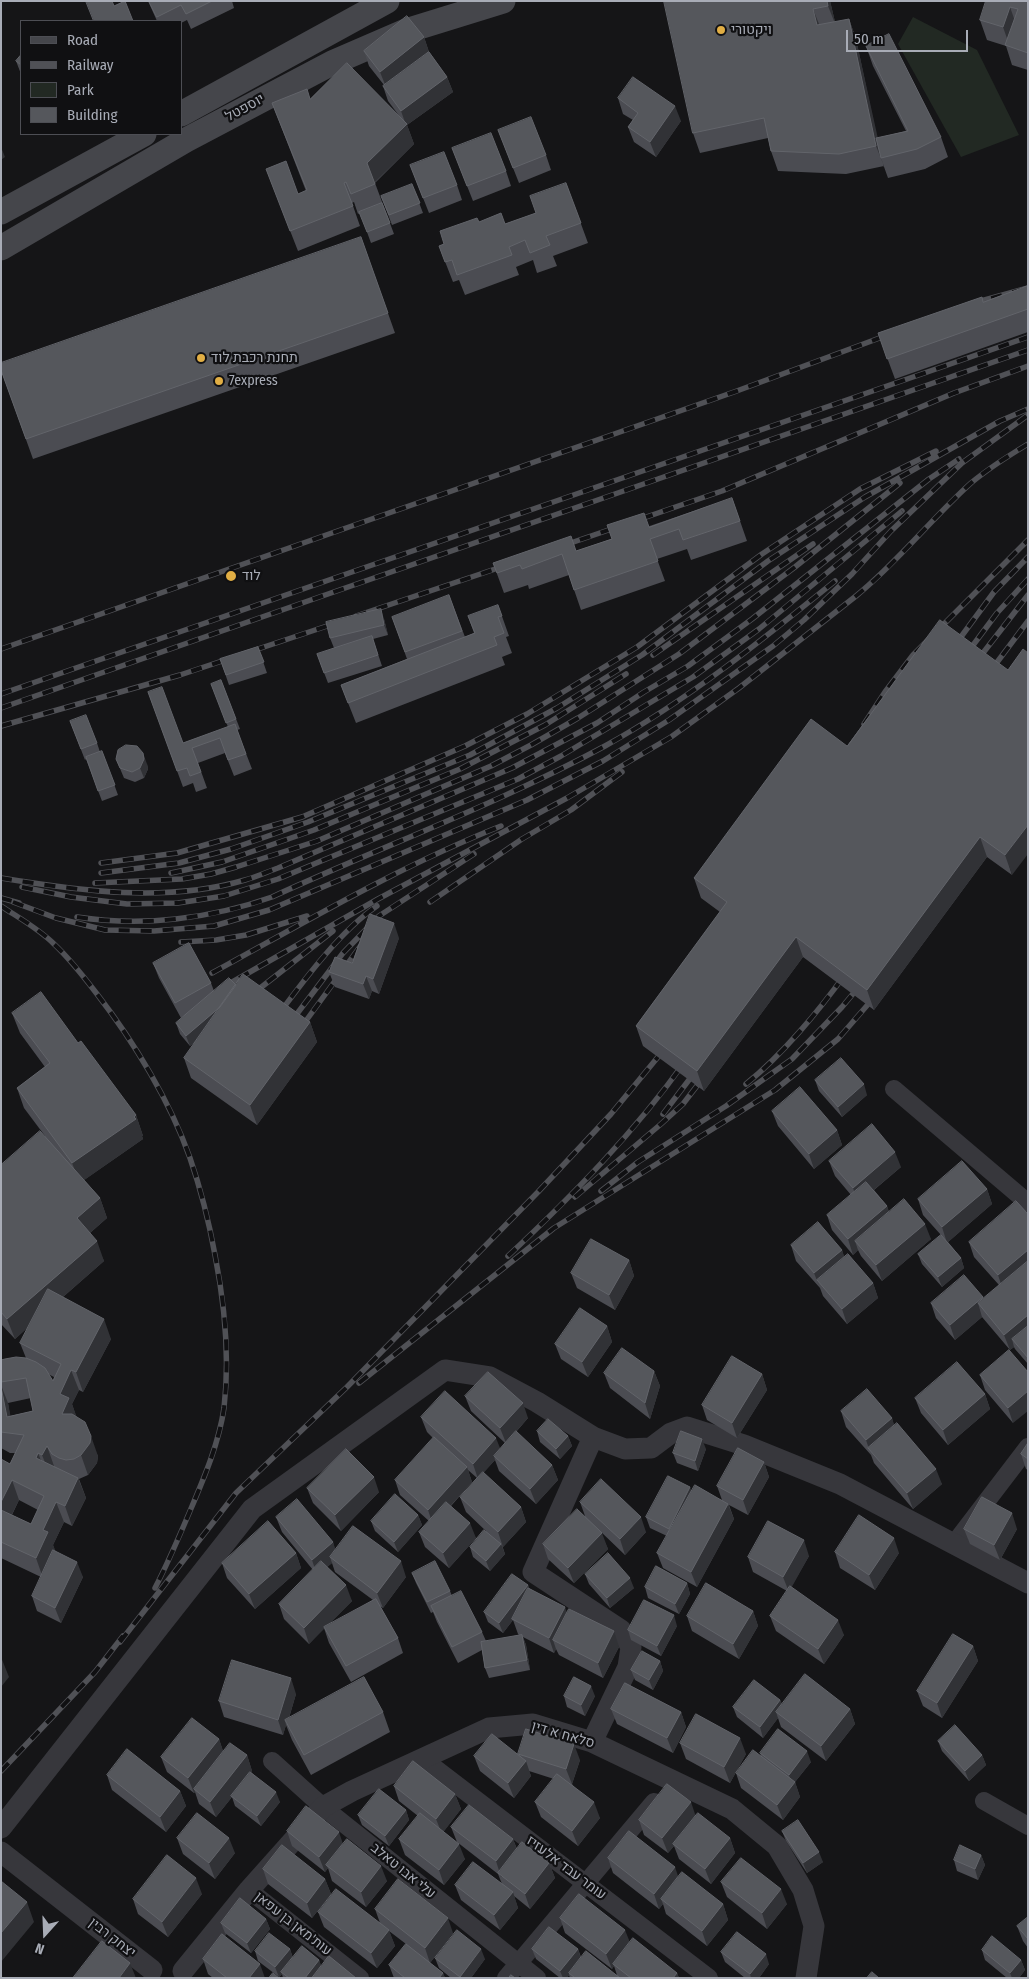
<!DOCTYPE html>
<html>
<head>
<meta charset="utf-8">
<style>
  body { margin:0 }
  #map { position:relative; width:1029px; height:1979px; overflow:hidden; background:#151517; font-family:"Fira Sans Condensed",sans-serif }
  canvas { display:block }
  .frame { position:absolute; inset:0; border:2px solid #a8acb6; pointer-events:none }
  .legend { position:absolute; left:20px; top:20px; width:162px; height:115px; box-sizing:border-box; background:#101012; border:1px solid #4d4e54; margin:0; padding:6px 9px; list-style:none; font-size:15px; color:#a8acb6 }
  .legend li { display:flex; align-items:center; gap:10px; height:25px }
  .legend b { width:25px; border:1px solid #4d4e54 }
  .north { position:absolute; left:20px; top:1909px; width:50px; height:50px; -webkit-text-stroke:4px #101012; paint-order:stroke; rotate:200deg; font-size:14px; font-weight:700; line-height:20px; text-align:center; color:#a8acb6 }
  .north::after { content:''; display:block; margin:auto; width:18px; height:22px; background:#a8acb6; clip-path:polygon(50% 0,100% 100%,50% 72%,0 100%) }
  .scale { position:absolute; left:846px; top:30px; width:122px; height:22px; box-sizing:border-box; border:2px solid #a8acb6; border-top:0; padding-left:6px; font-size:15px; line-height:18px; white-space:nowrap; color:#a8acb6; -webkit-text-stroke:4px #101012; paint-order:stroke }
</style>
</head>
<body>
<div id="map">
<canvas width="1029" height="1979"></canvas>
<div class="frame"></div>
<ul class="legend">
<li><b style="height:6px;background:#45464b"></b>Road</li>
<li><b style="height:6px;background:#505156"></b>Railway</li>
<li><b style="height:14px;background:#222923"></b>Park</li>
<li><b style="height:14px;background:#55575c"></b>Building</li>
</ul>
<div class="north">N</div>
<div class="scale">50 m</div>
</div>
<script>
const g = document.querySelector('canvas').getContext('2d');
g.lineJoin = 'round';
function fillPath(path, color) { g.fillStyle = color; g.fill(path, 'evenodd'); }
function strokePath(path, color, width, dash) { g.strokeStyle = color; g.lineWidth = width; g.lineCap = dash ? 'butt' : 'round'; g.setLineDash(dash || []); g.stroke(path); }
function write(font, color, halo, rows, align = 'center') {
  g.font = font + ' "Fira Sans Condensed",Heebo,sans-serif'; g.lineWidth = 4.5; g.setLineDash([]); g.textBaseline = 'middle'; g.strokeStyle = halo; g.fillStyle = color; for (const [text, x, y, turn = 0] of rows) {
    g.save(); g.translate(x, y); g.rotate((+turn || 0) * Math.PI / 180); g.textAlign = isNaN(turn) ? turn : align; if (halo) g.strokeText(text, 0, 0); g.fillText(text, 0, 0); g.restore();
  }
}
fillPath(new Path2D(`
  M913,17L977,50L1019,135L961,157L898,44Z`), '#222923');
strokePath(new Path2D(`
  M894,1089L1028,1203
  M954,1544L1028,1447
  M423,1759L709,1978
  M272,1761L323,1807L537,1978
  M984,1801L1028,1826
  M249,1890L360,1978
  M506,1978L654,1802`), '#37373c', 18);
strokePath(new Path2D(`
  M592,1742L628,1667L631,1647L621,1630L533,1572L593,1437
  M1,1828L252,1509L445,1370L490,1377L537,1402L593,1437L625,1449L651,1448L671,1433L687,1427L744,1445L840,1484L1028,1583
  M1,1852L152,1970
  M183,1971L249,1890L323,1807L352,1791L489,1728L533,1724L592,1742L732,1809L777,1846L803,1890L814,1926L806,1978`), '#37373c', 21);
strokePath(new Path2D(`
  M181,114L387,1
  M1,212L144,134
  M1,248L186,140L332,63L406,31L503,1`), '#45464b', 25);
const rail = new Path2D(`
  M970,304L1028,288
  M559,547L722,491L954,393L1028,366
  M356,616L510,564
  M955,645L994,592L1028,557
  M1,649L734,392L893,333
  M653,655L813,544
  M965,656L997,613L1028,579
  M976,662L1028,595
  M989,673L1028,621
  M1,694L1028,337
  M1,708L1028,350
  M864,724L885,692L913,655L1028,540
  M1,726L180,675L339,622
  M101,863L177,853L302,817L465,746L527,714L637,647L762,554L860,489L936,451
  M101,873L179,863L231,849L308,822L470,755L557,708L642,655L768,561L865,497L1000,421L1028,409
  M171,873L222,862L314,830L460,769L545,725L626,674
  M1,878C81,891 166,903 245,880C256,877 267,872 278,868L512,768L597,723L644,692L688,666L752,619L929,479L959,459
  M95,883L182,879L211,874L236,867L317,841L491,766L531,745L578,718L679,654L795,567L900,483
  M22,887L71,897L127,904L178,903L224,896L278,879L518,779L561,756L693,677L759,629L902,511
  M1,898L19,903
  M13,902L56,918L105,930L154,931L214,926L269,910L527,800L603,761L669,720L773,646L804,620L852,574L891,531L962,463L1028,415
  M430,902L522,839L571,810L622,772
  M1,906C19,918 39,929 54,944C70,959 84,977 97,994C134,1042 170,1101 190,1158C201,1190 209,1222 215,1255C225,1306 230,1356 224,1408C219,1443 204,1478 190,1511C179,1537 168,1563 155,1588
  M77,917C142,927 210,919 272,897C383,846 498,804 605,746C688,700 762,640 835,581
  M181,942L216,940L246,935L307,916
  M212,973C307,921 400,866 501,826
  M220,989L378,899L567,798L671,737L739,688L856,596C898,562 931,519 971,483C989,468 1008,456 1028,444
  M250,996L333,931
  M278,1015C304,980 341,930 377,906
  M290,1023L343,953L379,916L474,854
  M300,1029L364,941
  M746,1084C782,1055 819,1011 846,973
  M663,1114L698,1068
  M601,1191L638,1162L726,1106L792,1059L842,1007L862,983
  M575,1197L661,1124L683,1104L706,1074
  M508,1256C572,1196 635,1132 686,1060
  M359,1383L554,1228L775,1090L838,1039L877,994
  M120,1642L236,1493L347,1387L538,1192L611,1114L667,1046
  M1,1771L95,1672L123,1636`);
strokePath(rail, '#505156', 5.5);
strokePath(rail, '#101012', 4, [11]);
fillPath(new Path2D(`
  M148,1H232L234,8L191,29L187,20L181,23V21H157Z
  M664,1H830L835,22L849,19L856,39L877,138L906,131L873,66L866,46L941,137L948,157L925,169L888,178L883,164L884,166L846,174L778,171L771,151L768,138L700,153L693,133Z
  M986,1H1028V70L1012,65L1006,46L987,40L980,20Z
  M424,37L429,52L447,77L453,92L407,125L414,144L375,183L394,234L371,243L360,213L358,214L354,202L352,203L360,226L298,251L266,169L298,194L306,191L272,103L310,99L400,117L388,101L383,86L384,85L369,66L364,51Z
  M21,55V74L16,61Z
  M618,98L681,121L656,157L634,142L628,127L633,120L623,114Z
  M498,130L546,155L551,170L519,183Z
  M452,148L506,171L511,186L473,201Z
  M410,165L457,185L462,200L429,213Z
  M566,183L588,243L553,256L557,266L537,273L533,260L516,267L519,275L465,295L459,280L453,282L439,246L444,244L479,222L505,224L536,213Z
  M412,184L423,213L392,225L381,196Z
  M361,237L395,333L33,459L1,370Z
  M1028,286V332L895,379L878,333L983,302Z
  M732,498L747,541L691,560L687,549L657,559L665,581L581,610L569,575L529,589L528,585L504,593L493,563L576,551Z
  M449,595L465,637L474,633L468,616L498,605L509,636L506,637L512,653L502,657L505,665L356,723L341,685L407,659L392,617Z
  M384,619L388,635L373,639L382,666L328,683L317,654L334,648L330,638Z
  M940,620L1012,875L987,857L874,1010L803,957L704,1091L643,1046L636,1026L720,912L701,898L694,878L847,746Z
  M258,647L267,673L229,685L220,659Z
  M221,680L240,729L237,730L252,769L234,776L225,753L198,763L207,788L196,792L193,783L183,787L148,692L183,743L228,727L211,684Z
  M70,721L97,743L100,752L102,751L118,795L102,801L86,759L85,760Z
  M116,759L147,764L148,769L144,778L135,782L124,778Z
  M399,938L379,994L372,991L369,999L335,987L329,972L352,963Z
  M153,963L211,983L214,991L236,985L310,1022L317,1042L257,1125L191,1078L184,1058L195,1042L190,1046L180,1034L176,1023L185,1015L181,1018L159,978Z
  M12,1013L78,1043L136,1115L143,1136H142L143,1139L84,1180L100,1198L107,1218L90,1233L104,1261L63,1297L111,1339L83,1392L79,1390L72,1404L76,1416L98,1456L97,1463L88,1475L79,1479L86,1498L72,1526L64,1522L53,1545L55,1551L83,1577L61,1623L37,1611L32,1596L41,1577L1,1558V1459L10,1464L15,1453H10L1,1448V1360L26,1358L20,1343L28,1327L15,1339L1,1324V1165L45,1136L24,1108L17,1088L45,1067L20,1033ZM48,1374L54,1377L53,1381ZM31,1398L33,1411L10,1416L8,1403ZM19,1500L38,1510L31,1524L12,1515Z
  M815,1080L867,1095L842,1117L819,1091Z
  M772,1111L837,1130L842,1145L814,1169L778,1126Z
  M829,1161L901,1167L874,1190L887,1206L889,1212L931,1239L882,1281L861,1256L858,1250L853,1255L832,1230L827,1215L851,1195L835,1176Z
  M987,1189L992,1204L948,1242L961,1258L964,1268L942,1287L922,1264L918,1254L941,1235L923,1215L918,1199Z
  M1028,1214V1364L1015,1349L1014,1347L1010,1350L982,1317L955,1340L936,1318L931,1303L984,1298L999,1285L974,1257L969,1242Z
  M791,1245L842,1250L844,1257L873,1283L878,1298L847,1324L823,1296L820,1288L796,1261Z
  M629,1260L634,1276L615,1310L577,1288L571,1273Z
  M607,1326L612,1342L588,1377L561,1359L555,1344Z
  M1009,1350L1013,1423L985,1390L980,1375Z
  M654,1371L660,1386L650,1419L610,1388L604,1373Z
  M762,1374L767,1390L737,1438L707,1420L702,1405Z
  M985,1394L990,1409L948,1445L921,1413L915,1398Z
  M465,1396L528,1418L516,1432L552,1465L558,1480L536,1504L499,1471L495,1460L483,1473L521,1507L526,1522L503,1547L502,1545L505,1554L490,1571L473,1557L470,1547L486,1531L466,1512L460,1497L477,1478L468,1470L472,1482L451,1506L476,1538L449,1568L425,1547L419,1532L429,1521L400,1495L395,1480L433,1438L427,1432L421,1417L500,1449L505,1443L471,1411Z
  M841,1411L892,1418L894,1426L942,1484L913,1509L874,1463L871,1455L846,1427Z
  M537,1431L568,1436L572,1446L560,1459L540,1442Z
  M1028,1443V1470L1026,1469L1021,1454Z
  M706,1449L698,1471L677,1463L673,1453Z
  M764,1462L769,1477L748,1515L729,1505L734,1519L697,1587L663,1568L657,1553L667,1536L650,1528L646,1517L691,1491L722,1500L717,1486Z
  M307,1488L379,1492L341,1531L313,1503Z
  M580,1502L646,1532L625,1555L599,1530L608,1549L574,1583L548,1559L543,1544L585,1516Z
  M418,1515L422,1525L398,1552L375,1531L371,1521Z
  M276,1517L333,1542L335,1550L406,1577L383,1608L380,1606L398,1638L403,1653L351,1682L329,1643L324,1628L309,1644L284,1619L279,1604L313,1570L282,1532ZM332,1563L335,1572L373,1600L327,1626L352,1601L327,1567Z
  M964,1529H1017L1000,1560L970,1544Z
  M835,1552L899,1553L875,1590L840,1568Z
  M296,1553L301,1568L255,1609L227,1578L222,1563Z
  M809,1556L791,1587L844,1635L824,1664L776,1631L770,1616L787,1591L753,1572L748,1557Z
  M412,1573L450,1591L452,1596L482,1632L486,1641L519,1635L518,1634L513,1620L503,1633L488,1622L484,1612L528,1585L529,1588L619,1647L603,1678L559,1655L556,1649L554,1653L523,1637L526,1645L530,1670L489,1678L485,1668L482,1650L458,1663L437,1622L433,1612L431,1613L416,1583Z
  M585,1574L634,1588L610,1608L589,1584Z
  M687,1583L690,1594L679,1614L648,1598L645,1587Z
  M753,1611L758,1626L739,1659L692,1631L687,1616Z
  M677,1626L661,1656L631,1640L628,1630Z
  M973,1646L978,1661L942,1718L923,1706L917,1691Z
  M660,1661L663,1671L653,1690L635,1680L631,1670Z
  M296,1694L289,1718L383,1712L390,1732L311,1775L292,1740L286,1725L283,1735L224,1717L219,1701Z
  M564,1696H595L585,1716L567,1707Z
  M780,1700L782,1704L850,1709L855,1724L826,1761L781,1727L778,1718L763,1738L737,1717L733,1707Z
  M611,1709L681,1712L686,1727L673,1753L617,1724Z
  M219,1739L223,1751L247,1755L252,1771L251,1772L280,1802L261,1826L235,1806L232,1797L216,1817L199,1804L195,1792L194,1793L167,1772L161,1757Z
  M938,1741L982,1755L986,1765L969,1781L942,1751Z
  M680,1743L746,1754L730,1783L686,1759Z
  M760,1753L811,1762L795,1782L800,1797L783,1820L741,1788L736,1773L761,1756Z
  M518,1754L580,1760L572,1784L600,1818L578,1846L541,1817L535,1802L554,1779L529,1771L531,1776L514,1798L480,1771L474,1756L519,1755Z
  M107,1775L180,1791L186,1806L166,1832L112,1790Z
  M394,1786L455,1794L461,1809L443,1832L465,1859L444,1885L405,1855L399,1839L418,1816L399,1801Z
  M406,1810L409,1820L389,1846L362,1825L358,1815Z
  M639,1820L730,1838L735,1853L711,1884L679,1859L674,1846L668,1853L644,1835Z
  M451,1827L513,1839L517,1849L549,1863L555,1878L530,1909L514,1896L518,1908L500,1930L461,1900L455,1885L502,1884L498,1874L457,1842Z
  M287,1831L343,1844L387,1881L366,1907L332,1881L328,1868L325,1872L292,1846Z
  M782,1831L823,1862L807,1873L786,1841Z
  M177,1838L235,1853L215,1879L183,1854Z
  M981,1855L985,1865L978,1880L957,1871L954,1860Z
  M608,1858L679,1877L723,1904L728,1920L707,1946L666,1914L663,1904L659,1909L613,1873Z
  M263,1869L325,1879L331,1894L312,1918L268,1884Z
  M721,1882L787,1904L767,1929L727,1897Z
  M202,1894L168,1937L138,1914L133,1899Z
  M375,1909L453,1933L430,1963L443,1973L445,1978H394L389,1965L406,1944L389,1931L395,1946L377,1968L324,1927L318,1912L380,1923Z
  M1028,1917V1948L1023,1941L1017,1926Z
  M560,1918L630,1942L677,1973L679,1978H570L569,1975L567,1978H560L536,1959L532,1949H578L581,1957L617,1975L614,1966L612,1969L565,1933Z
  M266,1919L270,1929L251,1953L225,1933L221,1923Z
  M290,1949L293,1958L319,1960L321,1966L356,1978H283L282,1974L279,1977L258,1961L255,1951Z
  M982,1950L1021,1960L1025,1970L1019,1978H1007L985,1960Z
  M721,1952L769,1964L759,1978H745L725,1962Z
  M435,1958L485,1959L471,1978H451L439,1968Z
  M203,1959L265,1978H213L208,1974Z`), '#4b4c52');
fillPath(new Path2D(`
  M827,1H830L836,26L828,6Z
  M1010,7L1017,27L1010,47L1003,27Z
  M813,9L821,29L817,25Z
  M849,19L856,39L882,157L881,158L884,166L876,146Z
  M424,37L429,52L386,87L380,72Z
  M447,77L453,92L407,125L414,144L374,183L367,163L406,125L401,111Z
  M675,106L681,121L656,157L650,142Z
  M1,147L5,157L1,160Z
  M381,609L384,619L388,635L384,625Z
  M143,753L147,764L148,769L144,778L140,768Z
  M1028,825V854L1012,875L1005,855Z
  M980,837L987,857L874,1010L867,990Z
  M394,923L399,938L379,994L373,979Z
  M796,937L803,957L704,1091L697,1071Z
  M366,976L372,991L369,999L363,984Z
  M240,990L244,1000L190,1046L186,1036Z
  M310,1022L317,1042L257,1125L250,1105Z
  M864,1084L867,1095L842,1117L838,1107Z
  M136,1115L143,1136H142L143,1139L80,1183L72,1163Z
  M837,1130L842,1145L814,1169L809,1154Z
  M895,1152L901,1167L858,1203L853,1188Z
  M987,1189L992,1204L947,1243L942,1227Z
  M100,1198L107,1218L84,1238L77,1218Z
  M887,1206L892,1221L855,1241L858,1250L853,1255L848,1239Z
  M925,1224L931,1239L882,1281L876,1265Z
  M97,1241L104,1261L15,1339L7,1319Z
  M842,1250L847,1265L817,1280L820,1288L814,1273Z
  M1028,1250V1270L1003,1290L998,1275Z
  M961,1258L964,1268L942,1287L938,1277Z
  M629,1260L634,1276L615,1310L609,1295Z
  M873,1283L878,1298L847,1324L842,1309Z
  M983,1297L988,1312L978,1303L982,1317L955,1340L950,1325Z
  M1028,1315V1335L1012,1339L1014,1347L1010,1350L1004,1335Z
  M104,1319L111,1339L83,1392L76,1372Z
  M607,1326L612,1342L588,1377L582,1362Z
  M71,1370L79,1390L72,1404L77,1418L62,1414L60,1394Z
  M654,1371L660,1386L650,1419L645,1403Z
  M762,1374L767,1390L737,1438L732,1423Z
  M1,1385L8,1403L14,1434L7,1417Z
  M1028,1391V1411L1013,1423L1008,1408Z
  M985,1394L990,1409L948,1445L943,1430Z
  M523,1403L528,1418L506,1443L500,1428Z
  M892,1418L897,1434L869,1449L866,1440Z
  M91,1436L98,1456L97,1463L88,1475L81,1455Z
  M568,1436L572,1446L560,1459L556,1449Z
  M496,1438L502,1453L494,1456L495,1460L478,1479L473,1464Z
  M702,1439L706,1449L698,1471L695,1461Z
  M47,1446L54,1466L50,1475L42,1455Z
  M38,1453L46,1473L36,1458Z
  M764,1462L769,1477L748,1515L743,1500Z
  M552,1465L558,1480L536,1504L530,1489Z
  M467,1467L472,1482L433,1525L428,1510Z
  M936,1469L942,1484L913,1509L907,1493Z
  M374,1477L379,1492L341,1531L335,1515Z
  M78,1478L86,1498L72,1526L65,1506Z
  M12,1480L19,1500L5,1528L1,1517V1502Z
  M690,1487L694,1497L673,1539L669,1529Z
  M56,1502L64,1522L53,1545L56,1552L43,1578L36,1558L43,1530Z
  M728,1504L734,1519L697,1587L691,1572Z
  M521,1507L526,1522L503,1547L498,1532Z
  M1012,1513L1017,1529L1000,1560L994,1545Z
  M418,1515L422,1525L398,1552L394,1542Z
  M641,1517L646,1532L625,1555L620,1539Z
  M470,1523L476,1538L449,1568L443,1553Z
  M602,1533L608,1549L574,1583L568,1568Z
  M894,1538L899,1553L875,1590L869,1575Z
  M804,1540L809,1556L789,1592L783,1577Z
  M333,1542L338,1557H330L332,1563L317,1575L312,1560Z
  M501,1544L505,1554L490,1571L486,1561Z
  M296,1553L301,1568L255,1609L249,1594Z
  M401,1561L406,1577L383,1608L377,1593Z
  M77,1562L83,1577L61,1623L55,1608Z
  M630,1578L634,1588L610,1608L607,1598Z
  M687,1583L690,1594L679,1614L675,1604Z
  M346,1585L352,1601L309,1644L304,1628Z
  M528,1585L531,1596L512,1619L513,1620L503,1633L499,1623Z
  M565,1607L570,1622L553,1640L556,1649L554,1653L549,1638Z
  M753,1611L758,1626L739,1659L733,1644Z
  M674,1615L677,1626L661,1656L657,1646Z
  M838,1620L844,1635L824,1664L818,1649Z
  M614,1631L619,1647L603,1678L598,1663Z
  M522,1635L526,1645L530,1670L527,1660Z
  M973,1646L978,1661L942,1718L937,1703Z
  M1,1657L9,1677L1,1687Z
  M660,1661L663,1671L653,1690L649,1680Z
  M291,1678L296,1694L287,1724L285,1720L286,1725L283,1735L278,1720Z
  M591,1686L595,1696L585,1716L581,1705Z
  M780,1700L784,1710L776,1712L778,1718L763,1738L760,1727Z
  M850,1709L855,1724L826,1761L821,1746Z
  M681,1712L686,1727L673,1753L667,1738Z
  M740,1738L746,1754L730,1783L724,1767Z
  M219,1739L224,1754L194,1789L195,1792L194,1793L188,1778Z
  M574,1744L580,1760L572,1784L566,1769Z
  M807,1751L811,1762L795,1782L800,1797L783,1820L777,1805L792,1785L789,1775Z
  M247,1755L252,1771L232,1797L231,1796L232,1797L216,1817L210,1802Z
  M982,1755L986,1765L969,1781L965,1771Z
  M526,1761L531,1776L514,1798L508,1783Z
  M180,1791L186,1806L166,1832L160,1817Z
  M276,1792L280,1802L261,1826L257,1816Z
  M455,1794L461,1809L442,1834L436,1819Z
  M594,1802L600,1818L578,1846L572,1831Z
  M691,1802L696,1817L673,1844L674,1846L668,1853L662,1838Z
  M406,1810L409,1820L389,1846L385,1836Z
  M339,1832L344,1847L326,1865L328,1868L325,1872L319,1857Z
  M229,1838L235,1853L215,1879L209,1863Z
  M730,1838L735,1853L711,1884L705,1869Z
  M513,1839L519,1855L501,1877L496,1861Z
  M459,1844L465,1859L444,1885L439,1870Z
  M819,1852L823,1862L807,1873L803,1863Z
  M981,1855L985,1865L978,1880L975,1869Z
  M549,1863L555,1878L530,1909L525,1894Z
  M381,1866L387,1881L366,1907L361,1892Z
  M675,1867L680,1882L661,1899L663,1904L659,1909L654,1894Z
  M196,1878L202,1894L168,1937L162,1922Z
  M325,1879L331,1894L312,1918L307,1903Z
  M781,1889L787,1904L767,1929L762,1913Z
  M513,1892L518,1908L500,1930L494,1915Z
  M27,1902L34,1922L1,1962V1933Z
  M723,1904L728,1920L707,1946L702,1931Z
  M448,1918L453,1933L430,1963L425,1948Z
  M266,1919L270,1929L251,1953L247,1943Z
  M389,1930L395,1946L377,1968L371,1953Z
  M625,1930L631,1945L613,1964L614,1966L612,1969L606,1954Z
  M290,1949L293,1959L281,1972L282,1974L279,1977L275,1967Z
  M481,1949L485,1959L471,1978H460V1977Z
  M578,1949L581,1959L569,1973V1975L567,1978H563L560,1971Z
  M766,1954L769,1964L759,1978H751L750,1974Z
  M319,1960L323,1970L317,1978H305Z
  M1021,1960L1025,1970L1019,1978H1012L1010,1973Z
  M130,1963L136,1978H119Z
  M260,1964L265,1978H249Z
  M443,1973L445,1978H439Z
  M677,1973L679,1978H673Z`), '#313236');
const building = new Path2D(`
  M86,1H112L114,6L125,1L133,21H94Z
  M149,1H212L186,14L181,5L157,17Z
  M664,1H827L828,6L813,9L817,25L849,19L876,146L839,154L771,151L764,118L693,133Z
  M986,1H1028V53L1005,45L1018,9L1010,7L1003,27L980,20Z
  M407,16L424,37L380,72L364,51Z
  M889,34L941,137L917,149L881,158L876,138L908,131L866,46Z
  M429,52L447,77L401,111L383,86Z
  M21,55V65L16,61Z
  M347,63L407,124L367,163L375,184L351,194L346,182L344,183L353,206L290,231L266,169L286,161L298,194L307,190L272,103L307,89L310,99Z
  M633,77L675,106L650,142L628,127L638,113L618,98Z
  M531,117L546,155L513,168L498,130Z
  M491,133L506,171L467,186L452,148Z
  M444,152L457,185L423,198L410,165Z
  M566,183L581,223L546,236L550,245L530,253L525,240L509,247L512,255L457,275L452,260L445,262L439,246L444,244L440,231L477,218L479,222L501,213L505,224L536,213L530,196Z
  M412,184L420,203L389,215L381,196Z
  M382,203L390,223L367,232L359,212Z
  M361,237L388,313L26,439L1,370V363Z
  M1028,286V309L887,359L878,333L982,297L983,302Z
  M732,498L740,521L683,540L679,529L650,539L658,561L574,590L562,554L522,569L520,565L497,573L493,563L571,536L576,551L612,539L607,525L644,513L649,527Z
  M449,595L462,631L405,652L392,617Z
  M498,605L502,616L498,617L504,633L494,637L497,645L348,703L341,685L475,633L468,616Z
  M381,609L384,625L330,638L326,622Z
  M940,620L1008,670L1023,649L1028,653V825L1005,855L980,837L867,990L796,937L697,1071L636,1026L727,902L694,878L811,719L847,746Z
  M372,636L378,655L324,673L317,654Z
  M258,647L264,662L226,675L220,659Z
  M221,680L236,719L226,723L211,684Z
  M162,687L183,743L235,724L246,754L228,760L220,738L192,748L201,772L190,776L187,768L177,771L148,692Z
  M86,715L97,743L81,749L70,721Z
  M126,745L137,746L143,753L144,759L140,768L132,772L120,768L116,759L118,750Z
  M102,751L115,785L98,791L86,757Z
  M370,914L394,923L373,979L366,976L363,984L329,972L335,957L352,963Z
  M189,943L211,983L175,1003L153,963Z
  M243,974L310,1022L250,1105L184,1058Z
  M229,978L236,985L220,1007L186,1036L176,1023Z
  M41,992L78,1043L81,1041L136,1115L134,1117L136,1119L72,1163L17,1088L50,1063L12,1013Z
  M841,1058L864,1084L838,1107L815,1080Z
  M800,1087L837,1130L809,1154L772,1111Z
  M872,1124L895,1152L853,1188L829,1161Z
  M40,1131L100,1198L77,1218L97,1241L7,1319L1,1312V1165Z
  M962,1161L987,1189L942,1227L918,1199Z
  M866,1182L887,1206L848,1239L827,1215Z
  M904,1199L925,1224L876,1265L855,1241Z
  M1016,1201L1028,1214V1250L998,1275L969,1242Z
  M818,1222L842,1250L814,1273L791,1245Z
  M941,1235L961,1258L938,1277L918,1254Z
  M591,1239L629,1260L609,1295L571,1273Z
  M848,1254L873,1283L842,1309L817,1280Z
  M1028,1261V1315L1004,1335L978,1303Z
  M964,1275L983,1297L950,1325L931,1303Z
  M48,1289L104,1319L76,1372L71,1370L60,1394L69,1398L62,1414H72L85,1422L91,1436L90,1443L81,1455L74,1459L66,1460L59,1458L52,1454L47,1446L42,1455L38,1453L36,1458L78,1478L65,1506L56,1502L43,1530L48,1532L36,1558L1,1542V1510L31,1524L44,1496L12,1480L1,1502V1459L10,1464L24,1435L1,1432V1387L7,1417L33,1411L26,1378L1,1382V1360L5,1359L16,1357L26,1358L36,1362L45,1368L53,1381L61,1364L20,1343Z
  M580,1308L607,1326L582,1362L555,1344Z
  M1028,1326V1358L1012,1339Z
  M622,1348L654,1371L645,1403L604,1373Z
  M1009,1350L1028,1372V1391L1008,1408L980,1375Z
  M732,1356L762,1374L732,1423L702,1405Z
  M957,1362L985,1394L943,1430L915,1398Z
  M488,1372L523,1403L500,1428L465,1396Z
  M867,1389L892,1418L866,1440L841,1411Z
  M445,1391L496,1438L473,1464L421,1417Z
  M548,1419L568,1436L556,1449L537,1431Z
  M897,1423L936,1469L907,1493L868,1448Z
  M516,1431L552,1465L530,1489L494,1456Z
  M681,1431L702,1439L695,1461L673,1453Z
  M434,1437L467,1467L428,1510L395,1480Z
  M1028,1443V1459L1021,1454Z
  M738,1448L764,1462L743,1500L717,1486Z
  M346,1449L374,1477L335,1515L307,1488Z
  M483,1472L521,1507L498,1532L460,1497Z
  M668,1476L690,1487L669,1529L646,1517Z
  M601,1479L641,1517L620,1539L580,1502Z
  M695,1485L728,1504L691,1572L657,1553Z
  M395,1494L418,1515L394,1542L371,1521Z
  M982,1497L1012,1513L994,1545L964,1529Z
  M297,1499L333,1542L312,1560L276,1517Z
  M446,1502L470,1523L443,1553L419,1532Z
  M577,1509L602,1533L568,1568L543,1544Z
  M859,1515L894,1538L869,1575L835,1552Z
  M268,1521L296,1553L249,1594L222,1563Z
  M768,1521L804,1540L783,1577L748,1557Z
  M353,1526L401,1561L377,1593L330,1557Z
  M484,1530L501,1544L486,1561L470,1547Z
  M53,1550L77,1562L55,1608L32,1596Z
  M608,1553L630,1578L607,1598L585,1574Z
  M321,1561L346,1585L304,1628L279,1604Z
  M435,1561L450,1591L427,1602L412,1573Z
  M656,1566L687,1583L675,1604L645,1587Z
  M512,1574L528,1585L499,1623L484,1612Z
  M706,1583L753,1611L733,1644L687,1616Z
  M790,1586L838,1620L818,1649L770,1616Z
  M528,1588L565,1607L549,1638L512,1619Z
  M461,1591L482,1632L452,1647L431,1606Z
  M376,1599L398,1638L346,1666L324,1627Z
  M644,1600L674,1615L657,1646L628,1630Z
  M569,1609L614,1631L598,1663L553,1640Z
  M953,1634L973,1646L937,1703L917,1691Z
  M522,1635L527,1660L485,1668L481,1642Z
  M642,1651L660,1661L649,1680L631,1670Z
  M232,1660L291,1678L278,1720L219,1701Z
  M805,1674L850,1709L821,1746L776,1712Z
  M364,1677L383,1712L304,1755L285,1720Z
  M574,1677L591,1686L581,1705L564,1696Z
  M754,1680L780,1700L760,1727L733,1707Z
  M625,1683L681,1712L667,1738L611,1709Z
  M696,1714L740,1738L724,1767L680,1743Z
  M192,1718L219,1739L188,1778L161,1757Z
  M955,1725L982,1755L965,1771L938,1741Z
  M526,1729L574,1744L566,1769L518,1754Z
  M778,1729L807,1751L789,1775L760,1753Z
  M492,1734L526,1761L508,1783L474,1756Z
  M230,1743L247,1755L210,1802L194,1789Z
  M127,1749L180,1791L160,1817L107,1775Z
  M753,1750L795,1782L777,1805L736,1773Z
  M413,1761L455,1794L436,1819L394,1786Z
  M250,1772L276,1792L257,1816L231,1796Z
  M557,1774L594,1802L572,1831L535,1802Z
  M667,1784L691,1802L662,1838L639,1820Z
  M379,1789L406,1810L385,1836L358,1815Z
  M469,1805L513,1839L496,1861L451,1827Z
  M306,1806L339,1832L319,1857L287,1831Z
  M197,1813L229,1838L209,1863L177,1838Z
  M420,1813L459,1844L439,1870L399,1839Z
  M698,1813L730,1838L705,1869L673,1844Z
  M798,1820L819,1852L803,1863L782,1831Z
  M629,1831L675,1867L654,1894L608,1858Z
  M347,1839L381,1866L361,1892L326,1865Z
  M522,1842L549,1863L525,1894L498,1873Z
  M282,1845L325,1879L307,1903L263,1869Z
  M960,1845L981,1855L975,1869L954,1860Z
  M167,1855L196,1878L162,1922L133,1899Z
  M741,1858L781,1889L762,1913L721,1882Z
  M473,1862L513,1892L494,1915L455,1885Z
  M682,1872L723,1904L702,1931L661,1899Z
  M398,1879L448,1918L425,1948L375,1909Z
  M1,1881L27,1902L1,1933Z
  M336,1889L389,1930L371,1953L318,1912Z
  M579,1894L625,1930L606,1954L560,1918Z
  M240,1898L266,1919L247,1943L221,1923Z
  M1028,1917V1939L1017,1926Z
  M549,1927L578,1949L560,1971L532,1949Z
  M457,1930L481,1949L460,1977L435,1958Z
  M737,1932L766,1954L750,1974L721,1952Z
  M269,1933L290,1949L275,1967L255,1951Z
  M222,1934L260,1964L249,1978H227L203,1959Z
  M992,1936L1021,1960L1010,1973L982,1950Z
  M633,1938L677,1973L673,1978H631L613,1964Z
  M102,1941L130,1963L119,1978H73Z
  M406,1944L443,1973L439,1978H405L389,1965Z
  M302,1946L319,1960L305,1978H289L281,1972Z
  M586,1951L620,1978H575L569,1973Z
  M329,1956L356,1978H312Z
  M872,1972L879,1978H867Z
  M273,1973L279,1978H269Z
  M511,1975L515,1978H509Z`);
fillPath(building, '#55575c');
strokePath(building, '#62646a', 1);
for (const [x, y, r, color] of [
  [721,30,5,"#e1ae44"],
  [201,358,5,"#e1ae44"],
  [219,381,5,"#e1ae44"],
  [231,576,6,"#e1ae44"]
]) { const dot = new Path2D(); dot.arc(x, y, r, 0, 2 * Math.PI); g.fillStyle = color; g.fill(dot); strokePath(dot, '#101012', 2); }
write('14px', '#a8acb6', '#101012', [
  ["ויקטורי",731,30],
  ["תחנת רכבת לוד",211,358],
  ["7express",229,381],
  ["לוד",242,576]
], 'left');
write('14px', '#a8acb6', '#101012', [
  ["יוספטל",245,108,-29],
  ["סלאח א דין",563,1735,16],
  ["עומר עבד אלעזיז",566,1868,37],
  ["עלי אבו טאלב",403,1871,39],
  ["עות'מאן בן עפאן",293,1924,38],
  ["יצחק רבין",112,1938,38]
]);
</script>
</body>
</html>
